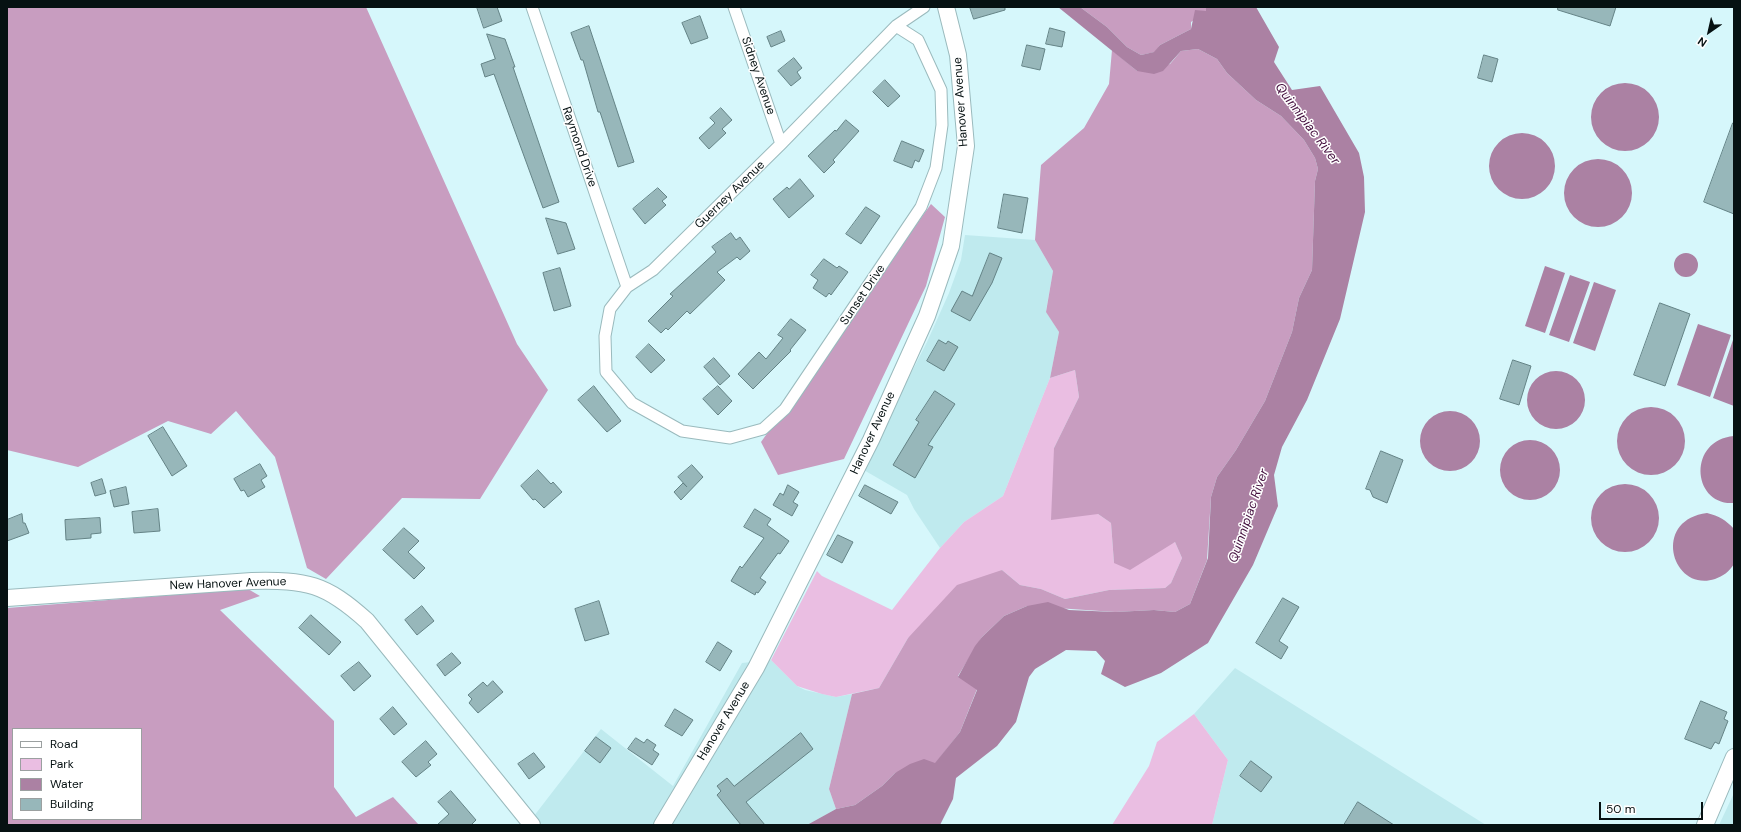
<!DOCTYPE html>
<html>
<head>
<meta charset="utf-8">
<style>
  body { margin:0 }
  #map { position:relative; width:1741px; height:832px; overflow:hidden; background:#d6f7fb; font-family:"DM Sans",sans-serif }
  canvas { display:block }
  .frame { position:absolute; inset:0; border:8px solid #061112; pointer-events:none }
  .legend { position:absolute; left:12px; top:728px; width:130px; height:92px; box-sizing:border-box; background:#fff; border:1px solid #9ba0a0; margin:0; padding:5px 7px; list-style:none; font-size:12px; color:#061112 }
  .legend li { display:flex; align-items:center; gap:8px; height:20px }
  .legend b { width:20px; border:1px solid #9ba0a0 }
  .north { position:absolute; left:1689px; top:12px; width:40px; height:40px; -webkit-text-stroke:3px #fff; paint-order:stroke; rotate:214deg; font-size:11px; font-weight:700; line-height:16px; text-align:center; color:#061112 }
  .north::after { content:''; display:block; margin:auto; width:14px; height:18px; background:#061112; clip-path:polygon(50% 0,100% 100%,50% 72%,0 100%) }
  .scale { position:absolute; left:1599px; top:802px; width:104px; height:18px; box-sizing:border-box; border:2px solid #061112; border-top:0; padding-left:5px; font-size:12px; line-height:14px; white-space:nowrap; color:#061112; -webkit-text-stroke:3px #fff; paint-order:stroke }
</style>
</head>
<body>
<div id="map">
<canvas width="1741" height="832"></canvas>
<div class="frame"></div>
<ul class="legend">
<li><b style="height:5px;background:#fff"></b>Road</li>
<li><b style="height:11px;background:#eabee2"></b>Park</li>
<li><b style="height:11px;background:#ab81a3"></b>Water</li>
<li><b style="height:11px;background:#97b7ba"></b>Building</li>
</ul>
<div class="north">N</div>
<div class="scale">50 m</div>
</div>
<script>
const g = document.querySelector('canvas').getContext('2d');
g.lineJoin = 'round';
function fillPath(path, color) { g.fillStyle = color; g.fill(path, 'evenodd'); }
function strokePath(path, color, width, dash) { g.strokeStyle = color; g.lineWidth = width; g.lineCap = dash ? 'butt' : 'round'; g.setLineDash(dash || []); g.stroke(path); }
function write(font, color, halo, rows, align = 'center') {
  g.font = font + ' "DM Sans",sans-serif'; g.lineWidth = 3; g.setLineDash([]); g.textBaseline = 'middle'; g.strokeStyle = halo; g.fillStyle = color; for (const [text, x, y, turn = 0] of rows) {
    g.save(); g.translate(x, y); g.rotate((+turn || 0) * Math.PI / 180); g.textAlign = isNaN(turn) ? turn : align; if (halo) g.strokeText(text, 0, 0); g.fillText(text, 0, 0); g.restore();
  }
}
fillPath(new Path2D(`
  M965,235L1035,240L1053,271L1046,311L1059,332L1050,378L1003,496L964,522L940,548L914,509L907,495L862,469L927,342L949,293L961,260Z
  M771,660L797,686L805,690L836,697L852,694L829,789L836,809L807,825H527L601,729L673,786L742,663Z
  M1235,668L1486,825H1212L1228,760L1194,714Z
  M1734,793V825H1719Z`), '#bfeaee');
fillPath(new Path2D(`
  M1075,370L1079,397L1054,448L1098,514L1111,523L1114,563L1175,542L1182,558L1171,583L1165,588L1109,590L1065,599L1041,589L1020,585L1002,570L908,638L879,688L836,697L822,694L797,686L771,660L817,571L822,576L892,610L940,548L964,522L1003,496L1050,378Z
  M1194,714L1228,760L1212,825H1112L1149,766L1157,742Z`), '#eabee2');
fillPath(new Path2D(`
  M7,7H366L517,344L548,390L480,499L402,498L326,579L307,568L275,457L236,411L211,434L168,421L78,467L7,450Z
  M1080,7H1206L1207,11L1191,22V29L1160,45L1155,52L1141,55L1127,47L1107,27Z
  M1198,49L1217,59L1227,73L1256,100L1281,116L1304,140L1315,158L1318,169L1315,181L1312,270L1299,298L1292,332L1265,401L1236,450L1217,477L1211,497L1207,560L1190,604L1175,612L1154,610L1115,612L1027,606L1004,616L982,637L958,676L977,689L960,732L935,764L895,773L882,786L855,805L836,809L829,789L852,694L879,688L908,638L957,585L1002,570L1020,585L1041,589L1065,599L1109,590L1165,588L1171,583L1182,558L1175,542L1130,570L1114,563L1111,523L1098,514L1051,520L1054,448L1079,397L1075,370L1050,378L1059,332L1046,312L1053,271L1035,240L1041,165L1084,128L1109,84L1112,50L1137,71L1170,64L1181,51Z
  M931,204L945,217L926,286L844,459L778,475L761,442Z
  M248,589L260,596L220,610L334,721V787L356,817L393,797L419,825H7V608ZM13,729H141V819H13Z`), '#c89dc0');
fillPath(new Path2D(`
  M1058,7H1080L1107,27L1127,47L1141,55L1154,52L1160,45L1191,29L1195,10L1206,11V7H1256L1279,47L1274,62L1292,90L1320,86L1359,153L1364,177L1365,212L1340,319L1307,400L1282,447L1274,475L1278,506L1253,565L1208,643L1161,673L1125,687L1101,674L1105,661L1096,651L1066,650L1035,669L1029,677L1016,722L997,746L956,778L953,799L940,825H807L836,809L855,805L882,786L895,773L910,764L924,759L935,763L960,732L977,690L958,677L975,646L982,637L1004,616L1027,606L1048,602L1069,610L1115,612L1154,610L1175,612L1190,604L1208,558L1211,497L1217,477L1236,450L1265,401L1292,332L1299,298L1312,270L1315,181L1318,169L1315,158L1304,140L1281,116L1256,100L1227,73L1217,59L1198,49L1181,51L1163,71L1154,74L1137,71Z
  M1591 117a34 34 0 1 1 68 0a34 34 0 1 1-68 0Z
  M1489 166a33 33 0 1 1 66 0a33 33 0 1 1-66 0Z
  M1564 193a34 34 0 1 1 68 0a34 34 0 1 1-68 0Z
  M1674 265a12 12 0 1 1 24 0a12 12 0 1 1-24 0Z
  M1545,266L1565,273L1545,333L1525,326Z
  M1570,275L1590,282L1569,342L1549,335Z
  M1594,282L1616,290L1595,351L1573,343Z
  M1698,324L1731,335L1710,397L1677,385Z
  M1734,337V406L1713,398Z
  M1527 400a29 29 0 1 1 58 0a29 29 0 1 1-58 0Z
  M1617 441a34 34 0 1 1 68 0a34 34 0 1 1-68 0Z
  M1420 441a30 30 0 1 1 60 0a30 30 0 1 1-60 0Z
  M1734,436V503C1692,506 1687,440 1734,436Z
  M1500 470a30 30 0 1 1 60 0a30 30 0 1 1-60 0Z
  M1591 518a34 34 0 1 1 68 0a34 34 0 1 1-68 0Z
  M1707,513C1719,516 1726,520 1734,529V564C1729,572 1723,576 1715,579C1672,593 1651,520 1707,513Z`), '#ab81a3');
const building = new Path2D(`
  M477,7H497L502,21L484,28Z
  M970,7H1005V10L974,19Z
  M1558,7H1616L1610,26L1558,10Z
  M700,16L708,38L691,44L682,23Z
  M589,26L634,162L618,167L600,112H598L583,60H581L571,33Z
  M1050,28L1065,32L1062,47L1046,44Z
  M781,31L785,41L771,47L767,37Z
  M487,34L505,39L515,67H513L559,202L543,208L494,74L485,77L481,64L495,59Z
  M1027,45L1045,49L1040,70L1022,66Z
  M1484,55L1498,59L1492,82L1478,78Z
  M794,58L802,68L797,72L801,78L791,86L778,71Z
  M885,80L900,96L888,107L873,92Z
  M721,108L732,120L722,129L726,133L709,149L699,138L715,123L710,118Z
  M846,120L859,131L833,160L835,162L824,173L808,156L835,130L836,131Z
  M1733,123H1734V214L1704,202Z
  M902,141L924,150L919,162L915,160L912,168L894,161Z
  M800,179L814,196L789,218L773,199L787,187L789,189Z
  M658,188L667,197L662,201L666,205L645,224L633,209Z
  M1004,194L1028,198L1022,233L998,228Z
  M866,207L880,216L861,244L846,234Z
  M546,218L566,223L575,249L558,254Z
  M731,233L736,240L740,237L750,251L740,260L737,257L717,272L725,280L690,314L687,311L668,330L666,328L661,333L648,321L673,296L670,294L716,252L712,247Z
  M990,253L1002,258L992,283L970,321L951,311L962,291L972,296Z
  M824,259L837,268L839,266L848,272L831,295L829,293L826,297L813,288L818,280L811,275Z
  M560,268L571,306L554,311L543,273Z
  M1660,303L1690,314L1665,386L1634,375Z
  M791,319L806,330L790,350L791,351L753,389L738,374L759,352L766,359L783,338L778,335Z
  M939,340L946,344L948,341L958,347L944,371L927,361Z
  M649,344L665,360L651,373L636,357Z
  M714,358L730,376L720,385L704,367Z
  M1513,360L1531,366L1519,405L1500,399Z
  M594,386L621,421L607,432L578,400Z
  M718,386L732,401L718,415L703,399Z
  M935,391L955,404L928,445L933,447L915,478L893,465L919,422L916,420Z
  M163,427L187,466L172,476L148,436Z
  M1381,451L1403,460L1387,503L1373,497L1370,490L1366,489Z
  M260,464L267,476L261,480L265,487L248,497L244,490L241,491L234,479Z
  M692,465L703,477L681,500L674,492L683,483L687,487L678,477Z
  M538,470L551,484L553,482L562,492L544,508L535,499L533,500L521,486Z
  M102,479L106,493L95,496L91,483Z
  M788,485L799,492L793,502L798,505L792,516L773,505L780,493L783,495Z
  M865,485L898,502L891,514L859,496Z
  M126,487L129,504L114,507L110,491Z
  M158,509L160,531L134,533L132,512Z
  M755,509L771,519L767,525L789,541L780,554L778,553L760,578L766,582L758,593L756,592L755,595L731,581L740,566L742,568L764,538L744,527Z
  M22,514L23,523H25L29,533L7,541V520Z
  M100,518L101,533L91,534V538L66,540L65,520Z
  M404,528L419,541L408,552L425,568L414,579L383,550Z
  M838,535L853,542L842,563L827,555Z
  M1283,598L1299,607L1279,641L1288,647L1281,659L1256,643Z
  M599,601L609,634L585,641L575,609Z
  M422,606L434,621L417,635L405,620Z
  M311,615L341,642L329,655L299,628Z
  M718,642L732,651L720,671L706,662Z
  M452,653L461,663L445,676L437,665Z
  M359,662L371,676L354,691L341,676Z
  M493,681L503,692L478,713L469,703L472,699L468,695L483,682L487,686Z
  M1701,701L1727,712L1724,719L1728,721L1719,744L1715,742L1711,749L1685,739Z
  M393,707L407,724L394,735L380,719Z
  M675,709L693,720L682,736L665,726Z
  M801,733L813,749L746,802L765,825H741L717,795L721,791L717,786L727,778L734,786Z
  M596,737L611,748L600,763L585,751Z
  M636,738L644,743L647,739L656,745L653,750L659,754L652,765L628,749Z
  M426,741L437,754L428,762L431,765L416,777L402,762Z
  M534,753L545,767L529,779L518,764Z
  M1251,761L1272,777L1261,792L1240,776Z
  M451,791L476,820L471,825H437L449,814L438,802Z
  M1358,802L1394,825H1344Z`);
fillPath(building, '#97b7ba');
strokePath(building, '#648386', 1);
const street = new Path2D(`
  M532,7L627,287
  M734,7L781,144
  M896,26L918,40L941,90L942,125L936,168L921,207L785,409L763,429L730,438L682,431L632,403L606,372L605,336L610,309L627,287L653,270L781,144L896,26L924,7`);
const secondary = new Path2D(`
  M7,598L252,581C307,580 325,583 367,621L532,825
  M662,825L756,668L871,440L927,316L951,246L966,146L958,55L946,7
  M1705,825L1734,757`);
strokePath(street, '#9ababd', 13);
strokePath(secondary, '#9ababd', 18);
strokePath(street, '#fff', 11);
strokePath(secondary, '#fff', 16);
write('12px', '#061112', '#fff', [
  ["Sidney Avenue",758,76,71],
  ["Hanover Avenue",961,102,-94],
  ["Raymond Drive",579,147,71],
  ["Guerney Avenue",730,195,-44],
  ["Sunset Drive",863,295,-56],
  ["Hanover Avenue",873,433,-65],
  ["New Hanover Avenue",228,584,-2],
  ["Hanover Avenue",724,721,-59]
]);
write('italic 13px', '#471341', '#fff', [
  ["Quinnipiac River",1307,124,53],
  ["Quinnipiac River",1249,516,-71]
]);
</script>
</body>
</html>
